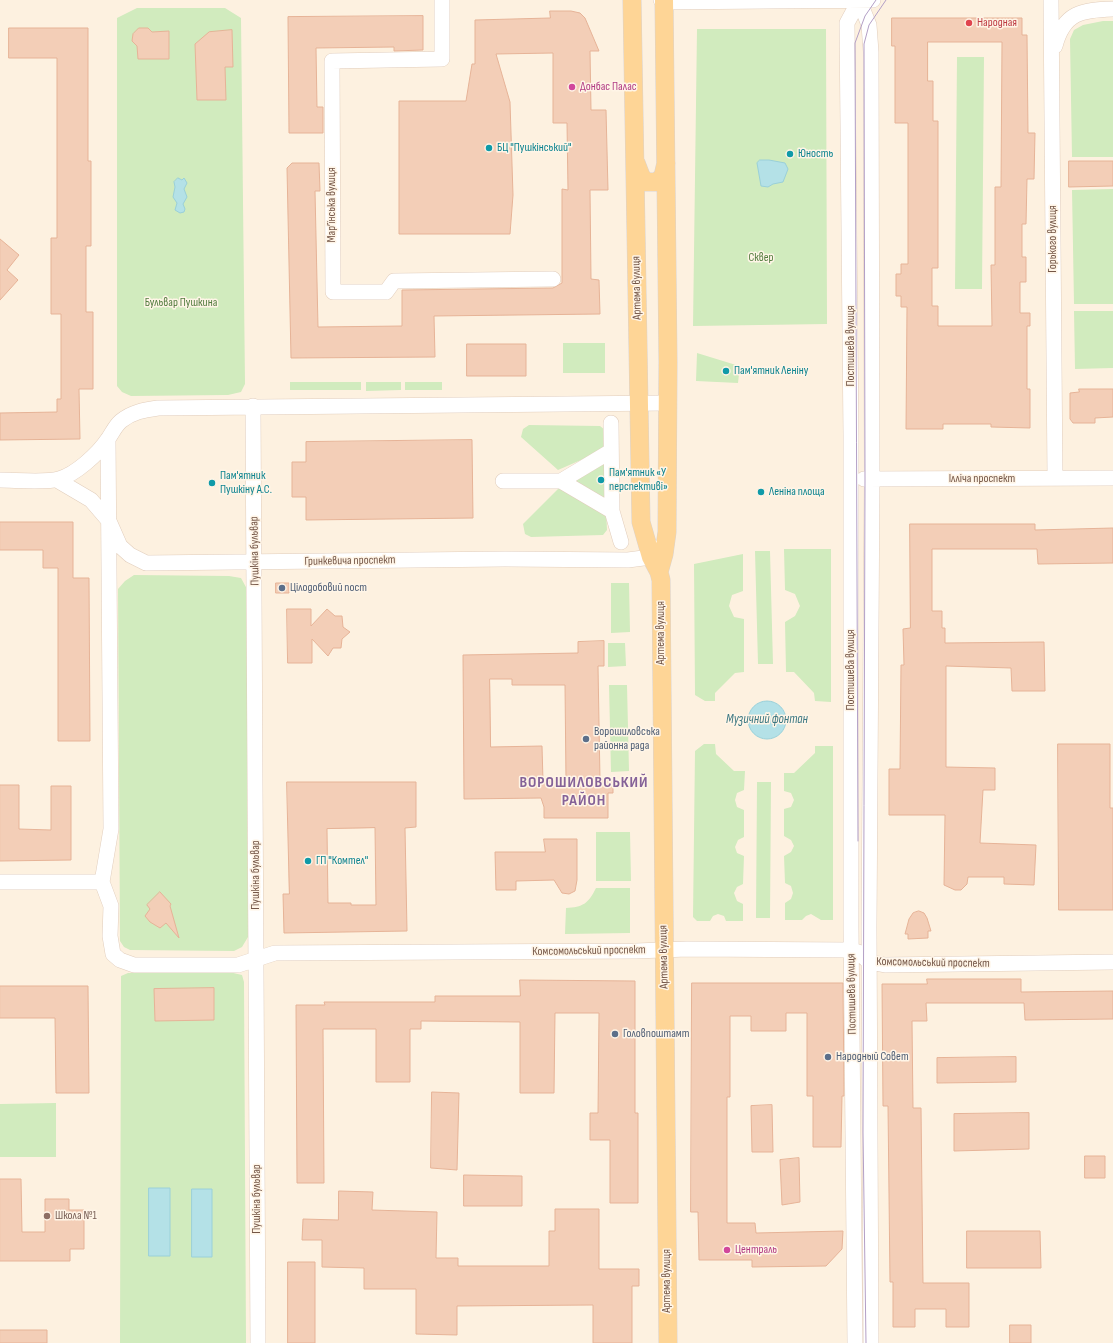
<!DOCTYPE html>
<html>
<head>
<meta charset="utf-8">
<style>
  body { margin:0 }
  canvas { display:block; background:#fdf1e0 }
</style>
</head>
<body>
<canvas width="1113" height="1343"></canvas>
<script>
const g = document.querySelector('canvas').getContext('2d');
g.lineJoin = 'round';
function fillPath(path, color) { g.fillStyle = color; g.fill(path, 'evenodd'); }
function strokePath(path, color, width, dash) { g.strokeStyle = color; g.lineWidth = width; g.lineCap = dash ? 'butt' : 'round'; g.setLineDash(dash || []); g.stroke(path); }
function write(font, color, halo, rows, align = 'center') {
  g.font = font + ' "Sofia Sans Condensed",sans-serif'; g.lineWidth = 3; g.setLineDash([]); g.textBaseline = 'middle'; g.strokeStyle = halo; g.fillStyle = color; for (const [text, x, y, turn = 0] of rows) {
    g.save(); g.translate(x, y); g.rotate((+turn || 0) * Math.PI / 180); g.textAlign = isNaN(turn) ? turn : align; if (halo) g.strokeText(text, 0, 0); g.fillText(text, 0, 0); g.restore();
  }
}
fillPath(new Path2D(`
  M137,8H225L241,18L245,384L241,392L228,395L131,396L122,392L117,386V18Z
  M1103,21H1113V157H1072L1070,39L1074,30L1083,25Z
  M697,29H826L827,324L693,326Z
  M957,57H984L982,289H955Z
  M1113,189V304H1074L1072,190Z
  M1074,311H1113V368L1075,369Z
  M563,343H605V373H563Z
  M697,353L736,365L739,374L738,383L696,381Z
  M290,382H361V390H290Z
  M366,382H401V390L366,391Z
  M405,382H442V390H405Z
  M529,425L600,426L605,430L606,449L558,470L521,437L523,429Z
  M607,461V501L574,486V475Z
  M560,487L606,510L607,530L603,535L531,537L525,534L523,524Z
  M784,549H831V702L815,701L814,693L794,672H786L785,622L795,616L800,606L795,594L785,590Z
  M755,551H770L773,664H758Z
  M743,554V591L732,595L729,606L734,617L744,619V672L735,673L715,693V701H705L695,695L694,564Z
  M134,575L229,576L241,578L247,589L248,937L242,947L234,951L130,950L124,947L120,941L118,589L125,581Z
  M611,583H629L630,632L611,633Z
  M608,643H625L626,666L608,667Z
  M609,685H627L629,771L611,772Z
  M704,744H715L716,754L734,771H745L744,790L737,793L735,800L737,807L744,810V837L738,840L735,847L737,853L744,856L743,884L737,887L734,893L737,901L743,904V921H726L724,916L718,914L713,916L710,921H697L693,917L695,751Z
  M815,746H833V920H821L811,914L806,916L802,920H785V903L791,899L793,893L791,886L785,883L784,856L791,852L794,846L791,840L784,836V809L791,807L794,800L791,793L784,791V773H794L815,753Z
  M757,782H771L770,918H756Z
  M596,832H630L631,881H596Z
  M596,888H630V933L565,934L566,908C583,907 588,904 596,888Z
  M229,972L242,975L244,982L246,1343H120L121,976L128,973Z
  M56,1103V1157H0V1104Z`), '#d1ebbe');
const water = new Path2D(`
  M760,160H769L785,163L788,169L783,182L773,184L768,187L761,186L757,163Z
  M178,178L182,180L184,178L187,183L184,189L187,197L183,204L185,209L184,212L180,213L175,210L177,203L173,197L175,187L174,182Z
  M748 720a19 19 0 1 1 38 0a19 19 0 1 1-38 0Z
  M149,1188H170V1256H149Z
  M192,1189H212V1257H192Z`);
fillPath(water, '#b4e1e7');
strokePath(water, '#9ad0d9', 1);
const building = new Path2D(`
  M550,11H571L580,13L585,18L599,51H590L591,110H606L608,190H590L591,279L599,280L600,314L434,316L435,357L291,358L287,168L292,163H319L320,191H315L318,327L402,326V290L553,288L562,283V189L568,190L567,123H553V53L496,54L510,102L513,195L510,234H399V101H466L472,64H475V20L550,18Z
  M423,16V50L394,51V47L316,48L317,107H323V133H289L288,17Z
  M892,18H1022V35H1027L1028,133H1035L1034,179H1027L1026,224H1022V257H1026V282H1020V313H1030V326H1027V389H1030V428L991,427V424H943V429H906L907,307H901V296H896V274H901V264H908V123H895V46H892ZM928,42H1002L1001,187H995V265H991L992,326H938V306H932V268H938V121H933V81H928Z
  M9,28H88V161H91V246H86V312H93V389H79L80,439L0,440V413L57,412V399H61V314H51V238H57V58H9Z
  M139,28H148L152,32L169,31V59H138L137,46L132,41L133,34Z
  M232,30L233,67H225L226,100H197L195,44L209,32Z
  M1069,161H1113V186L1069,187Z
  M0,239L19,255L7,270L18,280L0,300Z
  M467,344H526V376H467Z
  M1079,389H1113V417L1095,418V423H1073L1070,419V393L1079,392Z
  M472,440L473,518L306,520V497H292V462H306V442Z
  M0,522H73V578H89L90,741H58V568H43V550H0Z
  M910,524H1035V530L1113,528V563L1038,564L1037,549H932V611H942V628H945V643L1044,642L1045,691H1012L1011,668L946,666V767L995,768V790H983L980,843L1036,845L1034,885L1004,884V877H968L967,884L961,890H955L944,885L945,815H889V769H900L901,665H904L903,629L910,628Z
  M276,583H289V593H276Z
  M287,609H311V626L327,609L335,616H342L343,627L350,632L342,639L341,648H333L328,656L312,639V663H288Z
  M604,641V666H598L600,780H613V793H608V818H544V807L541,798L464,799L463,655L578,653V642ZM490,679H512V685H565L566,781H543L542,746L491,747Z
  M1058,744H1110V808H1113V910H1059Z
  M287,782H416V827L405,828L407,931L284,933L283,894H289ZM375,828L376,905H351V903H328L327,829Z
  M0,785H19V829L51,830V786H71V860L0,861Z
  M544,839H577V880L575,891L569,894L562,893L554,880L516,881V890H496L495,852H545Z
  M160,892L171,904L170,906L179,938L166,923L160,928L150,922L145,916L150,909L147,905Z
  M919,911L924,913L927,918L931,931H928V938L908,939V934H905L909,919L913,913Z
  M927,979H1021V992L1113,991V1019L1025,1020L1024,1003H926L927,1021H912L913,1108H921L923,1283H969V1327H946V1309H915V1327H893V1282H890L888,1106H883L882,984H927Z
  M520,980L635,981V1113H638V1203H610V1140H590V1113H598L599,1013H555L554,1093H520V1022L421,1021V1029H410V1082H376V1029H323L324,1183H297L296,1005H325L324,1002H435V996H520Z
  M692,983H843L844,1096H842L841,1147H813V1096H807V1013H786V1031H751V1016H730V1097H727V1223H755L756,1233L843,1231L842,1249L826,1266L752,1267V1260H699L698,1212H691Z
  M0,986H88L89,1093H56L55,1018H0Z
  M214,988V1020L155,1021L154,989Z
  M1016,1057V1082L937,1083V1058Z
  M432,1092L459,1093L457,1170L431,1168Z
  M772,1105L773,1152H752L751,1106Z
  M1029,1113V1149L954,1151V1114Z
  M1085,1156H1105V1178H1085Z
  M799,1158L800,1202L782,1205L780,1160Z
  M464,1175L522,1176V1206H464Z
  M0,1179H21L22,1232H45V1199H69V1210H84V1249H70V1261H0Z
  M339,1191L373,1192L372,1210L437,1212L436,1258H458V1266H549V1231H555V1209H599V1269H639V1286H632V1343H593V1305L457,1306V1335L416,1334V1289H364V1268L322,1267V1240H302L303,1219L338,1220Z
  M967,1231H1040L1041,1268H967Z
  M288,1262H315V1343H288Z
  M1010,1325H1031V1343H1010Z
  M0,1330H47V1343H0Z`);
fillPath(building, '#f3ceb7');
strokePath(building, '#e6b397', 1);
const minor = new Path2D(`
  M442,0V59L332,61L333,292H386L394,281L553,279
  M661,0L664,2L873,0
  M859,0L869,25L871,52L872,479L869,928L871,1343
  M1051,0L1055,478
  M1055,46C1064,12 1082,10 1113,9
  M253,406L258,1343
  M611,423L612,511L621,542
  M108,439L111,829L102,882L111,906L110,936L113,954L120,960L134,965H238L275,953L636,951L687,949L851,950L858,952L869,962L885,965L1113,962
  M864,479L1113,478
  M0,480C15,480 45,483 59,479C76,474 98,454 108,439C113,432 115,426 121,421C132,412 144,410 158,408L667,403
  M57,480L91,500L109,521L120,546L130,555L146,563L505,559L628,560L651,557L656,548
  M503,481H561L611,451
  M561,481L612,511
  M0,882H102
  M855,1343L851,928V436L847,23L859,1`);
const major = new Path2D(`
  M632,0L641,522L651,557L659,572L661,580L668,1343
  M636,163L641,176L646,182H657L663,176L666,163
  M659,572L664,554L667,532L668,362L664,0`);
strokePath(minor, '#e1cdbc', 16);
strokePath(major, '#dbd3cf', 19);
strokePath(minor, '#fff', 15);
strokePath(major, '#fed596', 18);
strokePath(new Path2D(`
  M858,841L855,43L865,16L876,0
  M866,1343L863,1132L865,479L864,44L869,25L886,0`), '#b39fc6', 1);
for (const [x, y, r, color] of [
  [969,23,4,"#e0444e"],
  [572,87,4,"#d1479c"],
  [489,148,4,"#0f9aa8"],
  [790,154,4,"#0f9aa8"],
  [726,371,4,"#0f9aa8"],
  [601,480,4,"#0f9aa8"],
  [212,483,4,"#0f9aa8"],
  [761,492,4,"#0f9aa8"],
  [282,588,4,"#5c6f8a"],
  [586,739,4,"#5c6f8a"],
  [308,861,4,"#0f9aa8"],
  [615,1034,4,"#5c6f8a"],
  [828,1057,4,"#5c6f8a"],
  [47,1216,4,"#8d6e63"],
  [727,1250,4,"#d1479c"]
]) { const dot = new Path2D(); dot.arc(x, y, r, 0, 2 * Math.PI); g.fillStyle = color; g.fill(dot); strokePath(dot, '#fff5e7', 1.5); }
write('12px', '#be3a42', '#fff5e7', [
  ["Народная",977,23]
], 'left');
write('12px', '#b23c85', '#fff5e7', [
  ["Донбас Палас",580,87],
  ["Централь",735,1250]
], 'left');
write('12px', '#0d838f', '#fff5e7', [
  ["БЦ \"Пушкінський\"",497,148],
  ["Юность",798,154],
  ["Пам'ятник Леніну",734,371],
  ["Пам'ятник «У",609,473],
  ["перспективі»",609,487],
  ["Пам'ятник",220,476],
  ["Пушкіну А.С.",220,490],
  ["Леніна площа",769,492],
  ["ГП \"Комтел\"",316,861]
], 'left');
write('12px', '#745647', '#fff5e7', [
  ["Мар’їнська вулиця",332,205,-90],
  ["Горького вулиця",1053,239,-90],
  ["Артема вулиця",637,288,-91],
  ["Постишева вулиця",851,346,-90],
  ["Ілліча проспект",982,479],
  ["Пушкіна бульвар",255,551,-91],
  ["Гринкевича проспект",350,561,-1],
  ["Артема вулиця",661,633,-90],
  ["Постишева вулиця",851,670,-90],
  ["Пушкіна бульвар",256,875,-90],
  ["Комсомольський проспект",589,951,-1],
  ["Артема вулиця",664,957,-91],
  ["Комсомольський проспект",933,963,1],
  ["Постишева вулиця",852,994,-91],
  ["Пушкіна бульвар",257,1199,-90],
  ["Артема вулиця",667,1281,-90]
]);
write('12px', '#527b3e', '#fff5e7', [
  ["Сквер",761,258],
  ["Бульвар Пушкина",181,303]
]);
write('12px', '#4e5e75', '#fff5e7', [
  ["Цілодобовий пост",290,588],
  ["Ворошиловська",594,732],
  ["районна рада",594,746],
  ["Головпоштамт",623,1034],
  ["Народный Совет",836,1057]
], 'left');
write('12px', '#785e54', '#fff5e7', [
  ["Школа №1",55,1216]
], 'left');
write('italic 13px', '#3d7882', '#fff5e7', [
  ["Музичний фонтан",767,720]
]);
g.letterSpacing = '1px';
write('bold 16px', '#856298', '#fff5e7', [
  ["ВОРОШИЛОВСЬКИЙ",584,783],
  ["РАЙОН",584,801]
]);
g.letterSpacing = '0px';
</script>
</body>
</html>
